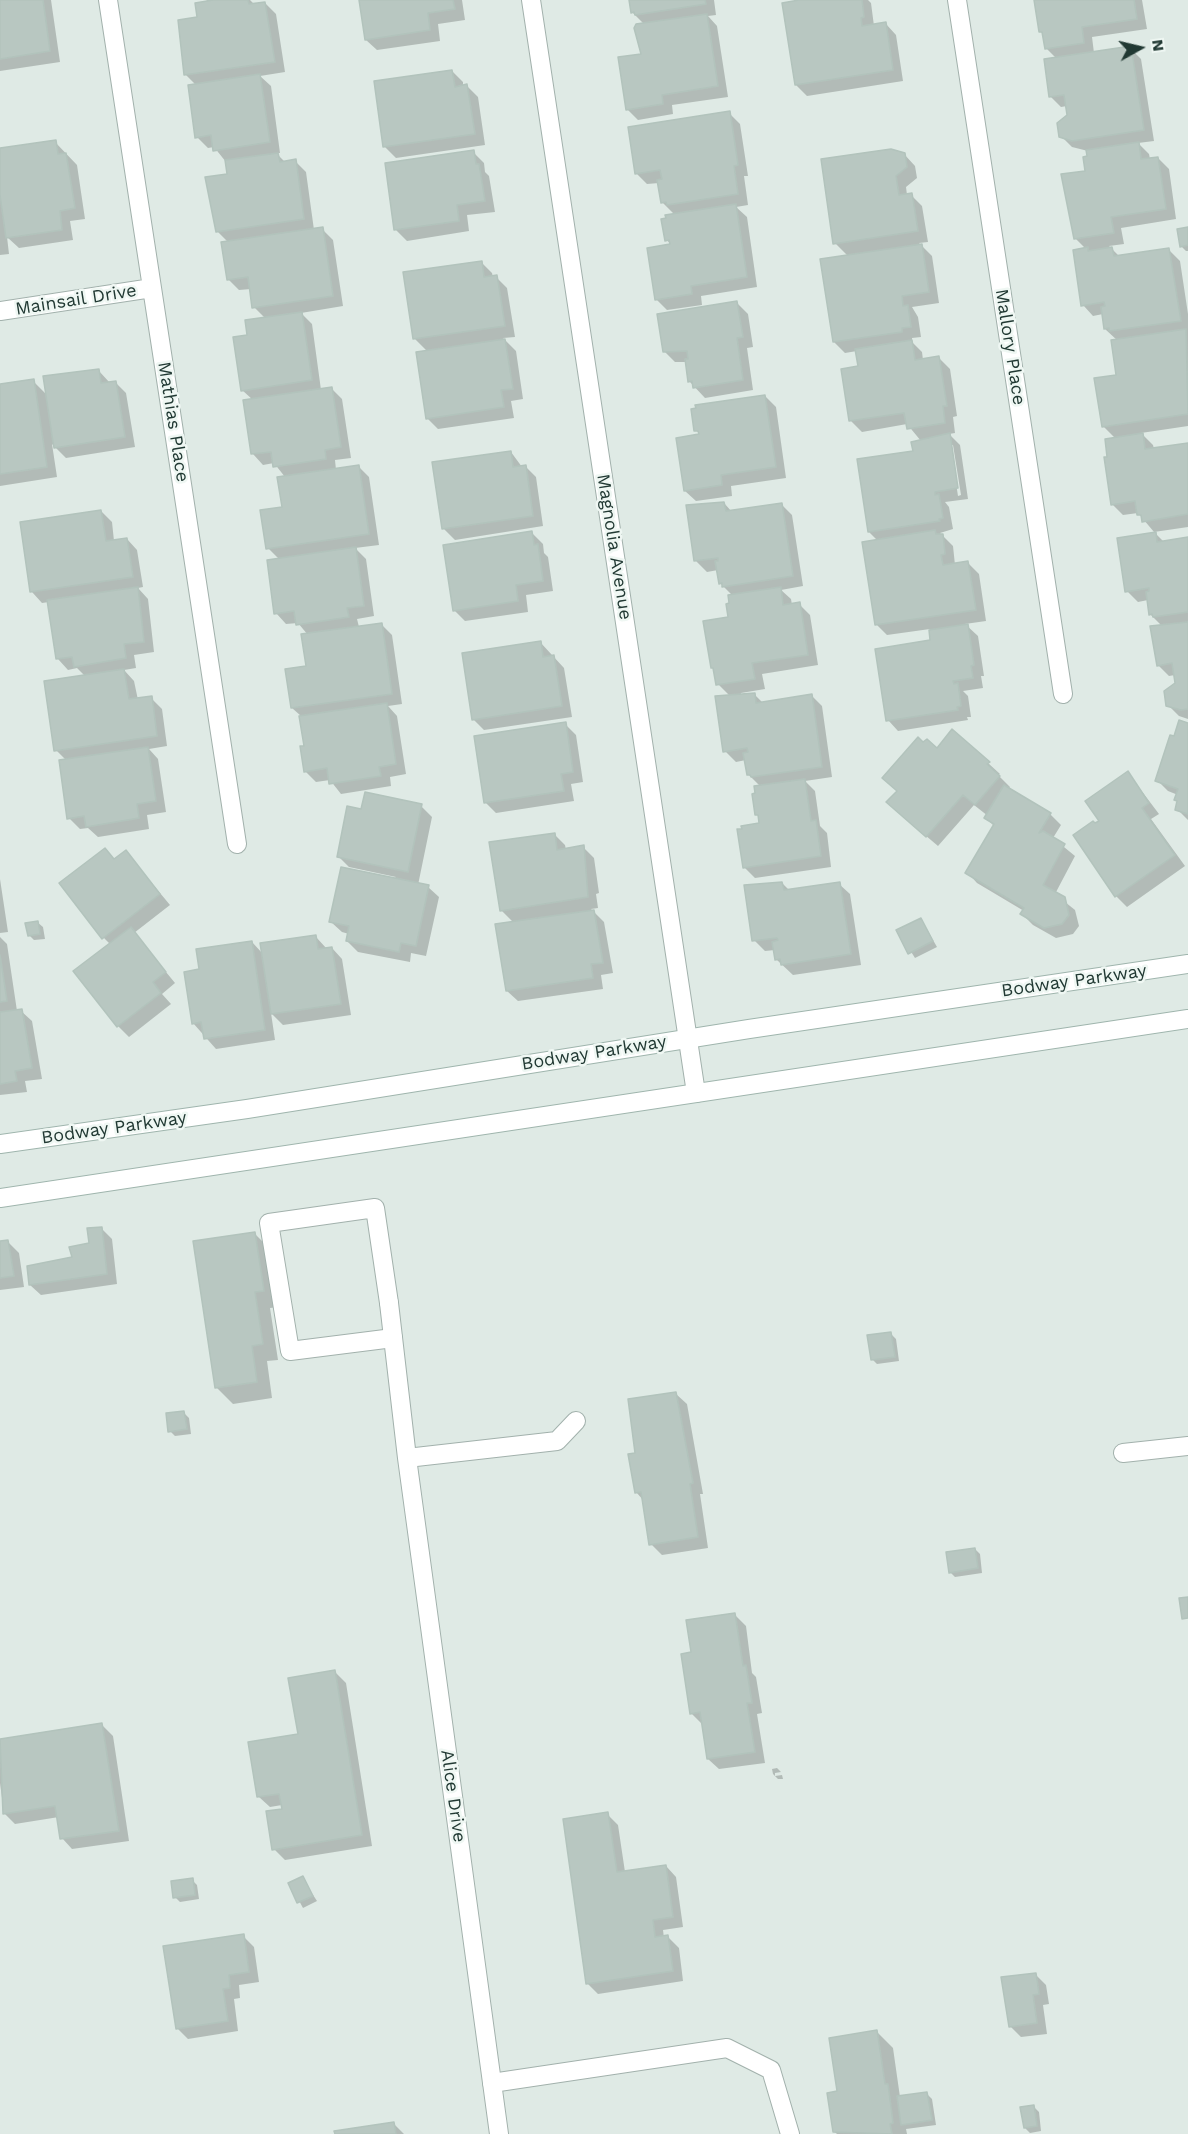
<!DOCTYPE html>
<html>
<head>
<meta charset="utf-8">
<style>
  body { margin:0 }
  #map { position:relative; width:1188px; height:2134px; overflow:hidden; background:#dfeae5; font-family:"Work Sans",sans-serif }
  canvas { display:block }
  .north { position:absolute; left:1110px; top:18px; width:60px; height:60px; -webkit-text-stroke:4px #eff7f3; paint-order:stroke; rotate:82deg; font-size:16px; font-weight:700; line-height:24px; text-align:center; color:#213933 }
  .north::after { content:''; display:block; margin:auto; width:21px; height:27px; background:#213933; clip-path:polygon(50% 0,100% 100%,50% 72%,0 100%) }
</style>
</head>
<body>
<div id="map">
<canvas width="1188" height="2134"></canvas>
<div class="north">N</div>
</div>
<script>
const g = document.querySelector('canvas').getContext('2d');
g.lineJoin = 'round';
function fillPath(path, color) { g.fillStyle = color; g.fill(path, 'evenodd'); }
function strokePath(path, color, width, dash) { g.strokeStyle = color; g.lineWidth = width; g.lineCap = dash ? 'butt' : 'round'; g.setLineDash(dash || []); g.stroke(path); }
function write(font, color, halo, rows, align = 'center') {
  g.font = font + ' "Work Sans",sans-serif'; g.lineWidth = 5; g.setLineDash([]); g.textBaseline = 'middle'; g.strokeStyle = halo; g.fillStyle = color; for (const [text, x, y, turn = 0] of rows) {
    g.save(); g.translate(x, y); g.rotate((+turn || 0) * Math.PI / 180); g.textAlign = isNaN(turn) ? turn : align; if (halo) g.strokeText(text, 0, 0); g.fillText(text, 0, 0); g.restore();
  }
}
fillPath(new Path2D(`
  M0,0H51L60,62L0,71Z
  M206,0H250L255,5L265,3L276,14L285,72L260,76L271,86L280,153H276L285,162L295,161L306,172L314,230L322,229L333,240L343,306L301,313L312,324L321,390L331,388L342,399L351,458L335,460L336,470L358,466L369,477L379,545L355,548L366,559L374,616L357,619L359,627L381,624L392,635L402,704L388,706L397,716L406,774L390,777L391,786L341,794L330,780L316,782L305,771L306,747L301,716L292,708L308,667V635L298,623L286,624L276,613L279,559L268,548L284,508L285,477L274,463L263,465L253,454V400L242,390L249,336L266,319L254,307L251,289L239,290L228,279L229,243L218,232L228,175L226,162L214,147L208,148L197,137L196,85L185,74L199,18L209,2Z
  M360,0H462L465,20L438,24L440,41L377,50L366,40Z
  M630,0H714L716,15L708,16L717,26L728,97L672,105L673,114L638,120L627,109L643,55L645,25L632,12Z
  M809,0H868L871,3L874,26L886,24L896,35L903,81L807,96L796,85Z
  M1035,0H1142L1147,29L1092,37L1094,53L1130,48L1141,59L1154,141L1138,143L1149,154L1150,159L1158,158L1169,169L1176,219L1121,228L1124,244L1109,246L1120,257L1169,250L1180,261L1188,314V426L1141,433L1153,445L1154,449L1188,444V527L1154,532L1138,513L1123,515L1112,504L1109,458L1115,438L1103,426L1118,376V341L1105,329L1103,314L1093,316L1083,305L1087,250L1075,238L1087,172L1088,151L1072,147L1061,136L1069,115L1067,106L1061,107L1050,96L1057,59L1046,48L1044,35L1040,31Z
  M452,71L463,82V87L467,86L478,97L485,145L396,158L385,147Z
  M729,113L740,124L748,176H744L748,205L736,207L747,217L757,287L701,296L702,305L667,310L656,299L672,246L667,240L675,215L662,202L659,183L647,184L637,174Z
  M55,142L77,165L85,219L70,221L73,240L19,248L7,237L9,254L0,255V150Z
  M473,152L484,163L485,172L489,176L495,212L467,215L469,231L407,241L396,230L387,165Z
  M904,154L915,166L917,178L906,187L907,195H911L922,206L928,242L919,243L932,256L939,303L912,307L918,317L921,337L912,338V342L922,352L923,360L939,358L950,369L957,416L953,417L955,433L949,434L960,445L968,499L945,502L949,507L953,529L940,533L953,546L955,565L968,563L979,574L986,621L965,624L978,636L984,676H981L983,688L963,691L968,696L971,717H967L968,720L898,731L888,720L932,642L930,629L887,635L877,625L878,541L869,532L921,441L907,424L862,432L851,421L843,370L860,368L857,351L845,353L834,342L848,256L835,243ZM950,445H953L961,495L958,496Z
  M1188,229V251H1186L1181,246Z
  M481,262L492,273L493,277H496L507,288L515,337L503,338L516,351L523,399L511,401L514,418L438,429L427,418L428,352L415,339L405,273Z
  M737,303L748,314L753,347L747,348L753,390L705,398L689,381L687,362H675L664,351Z
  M99,371L110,383L115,382L126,393L135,447L66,458L52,444L57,477L0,486V386L33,381L47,395Z
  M765,396L776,407L786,478L731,486L732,496L696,501L685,491L701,435L696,430Z
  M511,452L522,467H526L536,477L543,526L455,540L444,529Z
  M724,503L732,512L781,504L792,515L803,586L781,590L791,599L792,605L799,604L810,615L818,665L762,674L765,689L741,693V696L754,694L763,703L811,695L822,706L832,777L805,781L815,791L820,826L827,833L831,867L755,878L744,867L761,824L757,814L761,787L748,774L746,760L736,762L725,751L730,696L718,684L716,671L712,668L730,618L733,596L720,583L718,570L707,572L696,561Z
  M101,511L112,522L114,541L127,539L137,550L143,587L138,588L148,599L154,652L134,655L136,668L124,670L134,681L138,700L151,698L162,709L167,746L149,749L158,759L166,812L147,815L149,829L98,837L88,828L80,829L69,818L66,760L56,750L85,676L77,668L68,670L58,659L49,602L42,603L32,592Z
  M532,533L543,544L544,553L548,557L553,591L526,595L528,612L465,621L454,610Z
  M1156,534L1164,542L1188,539V719L1179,716L1168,705L1177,683L1175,675L1169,676L1158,665L1162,626L1150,614L1148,600L1138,602L1127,591Z
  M540,642L564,668L572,717L484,730L473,719Z
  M565,724L576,735L583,782L571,784L574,801L496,813L485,802Z
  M1188,724V820L1177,809L1178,795L1168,791L1157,780L1174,738Z
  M953,731L1000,774L998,775L1010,787L1008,790L1050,814L1061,825L1053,838L1075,856L1055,894L1075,910L1079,926L1073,934L1056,938L1033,925L1022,914L1024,911L977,883L967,872L994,826L986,818L988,816L974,805L938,846L899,813L937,750Z
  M1128,773L1159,814L1151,819L1185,866L1127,907L1116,896L1076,835L1101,821Z
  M421,806L432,817L418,885L428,887L439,897L426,956L411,953L410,962L358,952L347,941L349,934L342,932L331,922L396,877L349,867L338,856L362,811Z
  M554,834L565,845L566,850L583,847L594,858L599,893L596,894L598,908L591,909L604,922L613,973L601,975L603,989L518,1001L507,991L514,923L501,910Z
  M105,849L115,860L126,852L170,905L134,933L175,983L162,994L171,1004L129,1037L118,1026L111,945L104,938Z
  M0,879L8,932L0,933Z
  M782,883L790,891L839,884L850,894L861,965L793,975L777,960L775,950L765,951L754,940Z
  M921,919L937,947L915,958L898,931Z
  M37,922L43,927L45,939L34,940L29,935Z
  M0,937L7,944L17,1011H21L32,1021L42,1079L25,1081L27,1092L0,1095Z
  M316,937L327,949L332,948L342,959L351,1015L283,1025L271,1013L275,1040L216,1049L193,1023L201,970L252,942L263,954Z
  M101,1228L112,1239L117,1284L41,1295L30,1285L74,1258L90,1245Z
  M254,1233L270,1249L279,1307L270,1308L278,1360L267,1361L272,1398L233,1404L217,1388Z
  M8,1242L19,1253L24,1287L0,1290V1243Z
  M891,1334L896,1339L899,1361L877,1364L872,1359Z
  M676,1394L687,1404L703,1494H700L708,1548L662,1555L651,1544L644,1501L636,1492L637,1455Z
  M184,1413L189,1418L191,1434L175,1436L170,1431Z
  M975,1549L980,1554L982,1573L955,1577L950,1572Z
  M735,1615L746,1626L752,1673L756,1677L762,1713L757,1714L765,1763L719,1769L708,1759L702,1724L691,1713L692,1654Z
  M335,1672L346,1683L372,1846L285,1860L274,1849L282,1805L270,1807L259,1797L299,1735Z
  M102,1725L113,1736L129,1841L72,1849L62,1838L59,1817L15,1824L4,1813L0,1783V1740Z
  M777,1768L781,1772L775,1773V1776L782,1775L783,1779H778L773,1774L772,1769Z
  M607,1814L618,1825L625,1872L666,1866L676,1877L683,1927L663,1930L664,1938L668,1937L679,1948L683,1981L598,1994L587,1983Z
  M302,1878L317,1901L303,1908L290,1884Z
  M192,1880L197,1885L199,1899L180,1902L175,1897Z
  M243,1936L254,1947L259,1982L239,1985L240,1998L234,1999L238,2031L188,2039L177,2028Z
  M1035,1974L1046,1985L1049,2004L1043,2005L1047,2034L1021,2037L1010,2026Z
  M877,2032L893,2048L900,2097L927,2094L932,2099L936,2125L906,2129L907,2134H837L834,2131L838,2093Z
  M1034,2107L1039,2112L1041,2131L1030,2133L1025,2128Z
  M393,2123L404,2134H336Z`), '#0003');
const building = new Path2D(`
  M0,0H43L50,51L0,59Z
  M213,0H248L249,4L265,2L275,62L184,75L178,20L197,17L195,3Z
  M359,0H453L455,9L428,13L430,30L365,40Z
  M629,0H705L706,4L635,15L634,12L631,13Z
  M799,0H862L864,17L861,18L862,26L886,22L893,70L795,85L782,3Z
  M1034,0H1134L1137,19L1082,27L1084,43L1045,49L1042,32H1039Z
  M707,14L718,86L662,95L663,104L626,110L618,57L641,54L634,28L636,24Z
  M1131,46L1144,130L1072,141L1059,137L1057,123L1067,115L1064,95L1049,97L1044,59Z
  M452,70L455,87L467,84L475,134L383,147L374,81Z
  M260,74L270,142L213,151L211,135L195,138L188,85Z
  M730,111L738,165L734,166L738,194L667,205L666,202L661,203L657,180L662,179L660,170L635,174L628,127Z
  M56,140L58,154L66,153L75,208L60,211L62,230L6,238L0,195V148Z
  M1139,142L1141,159L1158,157L1166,209L1111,217L1114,233L1074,239L1061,174L1085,171L1083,157L1087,156L1086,150Z
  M891,149L905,153L907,167L896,176L899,195L912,193L918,231L833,244L821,159Z
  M474,150L476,164H479L485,201L457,205L459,221L394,230L385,163Z
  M278,153L280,162L296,159L304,219L216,232L205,177L227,174L225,160Z
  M736,204L747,277L691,286L692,294L655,300L647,248L670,244L669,240L665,241L661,219L666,218L665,215Z
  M323,227L333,296L252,308L248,277L227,280L221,242Z
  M1188,227V245L1180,247L1177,229Z
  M922,244L929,292L902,296L903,306L908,305L911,327L902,328V332L833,342L820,259Z
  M1088,247V251L1112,247L1114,256L1169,248L1181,321L1109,331V328L1104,329L1101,307L1105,306L1104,302L1081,306L1073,250Z
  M482,261L484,277L497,275L505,326L413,339L403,272Z
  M737,301L743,337L737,338L743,380L693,388L692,381L688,382L685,359H688L687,351L663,352L657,314Z
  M302,312L312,380L241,391L233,337L247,335L245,320Z
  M1186,329L1188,414L1102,427L1094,378L1116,375L1111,340Z
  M505,339L513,389L501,390L504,407L426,419L416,352Z
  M912,340L915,360L939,356L947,406H943L945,423L907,429L904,413L849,421L841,369L858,366L855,349Z
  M99,369L101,383L116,381L125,437L54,448L43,376Z
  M34,379L47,467L0,474V384Z
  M332,387L341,447L325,450L326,459L273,467L271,452L251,454L243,400Z
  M765,395L776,467L721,475L722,485L684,491L676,438L699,434L698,431H694L691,409L696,408L695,405Z
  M950,433L958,488L935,492V495L939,494L943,518L939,519L940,521L868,532L857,459L913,451L911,442Z
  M1143,433L1145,449L1188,443V514L1142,522L1141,515H1137L1135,501L1111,505L1104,457H1107L1105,439Z
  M511,451L513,467L526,465L533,516L442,529L432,462Z
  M359,465L369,534L266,549L260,510L282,507L277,477Z
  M724,502L726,511L782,503L793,576L722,587V583L719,584L715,561H718V558L694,561L686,505Z
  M101,510L106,541L127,538L133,577L30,592L20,522Z
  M935,530L936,534H943L945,554L941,555L943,565L968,561L976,610L875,625L862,542Z
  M532,531L534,545L538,544L543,581L516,585L518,601L453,611L443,545Z
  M1156,532L1157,542L1188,537V612L1153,617L1152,614L1149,615L1146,592L1149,591V588L1125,592L1117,538Z
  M356,547L364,606L347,608L349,617L296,625L294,611L274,614L267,560Z
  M138,587L144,642L124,644L126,658L74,667L72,657L56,659L47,600Z
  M781,587L783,605L800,602L808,655L752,663L755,679L716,685L713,668H711L703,621L728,617L726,604L729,603L728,595Z
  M1188,622V709L1181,710L1166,706L1164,691L1175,683L1172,663L1157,666L1150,626Z
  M382,623L392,694L291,708L285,669L306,666L301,634Z
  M968,624L974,665L971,666L973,678L953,681L954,684L958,683L961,706L957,707L958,710L886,721L875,649L930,640L929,630Z
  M541,641L543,657L554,655L562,706L472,720L462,653Z
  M124,669L129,699L152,696L157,736L54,751L44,681Z
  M755,693L756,703L812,694L822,767L751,777L750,775H747L743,753L748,752L747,748L723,752L715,696Z
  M387,703L396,764L379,767L381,776L329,784L327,768L304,772L300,746H304L299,716Z
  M1179,720L1188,723V814L1175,810L1177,801L1174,800L1178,789L1155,781L1170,735L1174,736Z
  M566,722L573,772L561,774L564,791L484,803L474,736Z
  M952,729L990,762L987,764L1000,776L975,805L963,795L926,837L886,802L897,791L882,778L918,737L923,742L927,739L937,748Z
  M148,747L156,801L137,804L139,818L86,827L84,816L67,819L59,760Z
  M1128,771L1149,803L1142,808L1175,855L1115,897L1073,835L1093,821L1095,823L1099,821L1085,801Z
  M805,779L811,821L816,820L821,856L743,868L737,829H742L741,826L759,823L758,815H755L752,794L755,793L754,786Z
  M1004,785L1051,813L1039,833L1043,831L1065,844L1043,885L1065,897L1069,915L1062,924L1044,928L1020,914L1024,908L965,873L994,824L984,818Z
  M365,792L422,804L408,872L337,857L347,806L361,809Z
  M555,833L557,850L584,845L588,897L500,911L489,842Z
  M105,848L114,859L126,850L160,894L102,939L59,883Z
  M341,867L429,885L416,946L401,943L399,952L346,941L349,926L329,922Z
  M782,882L784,890L840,882L851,954L781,965L780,959L775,960L772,942L778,940L777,938L752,941L744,885Z
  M594,910L603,963L591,964L593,978L506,991L495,924Z
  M921,918L933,941L908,954L896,930Z
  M38,921L40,934L28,936L25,923Z
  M131,927L166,972L153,982L161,993L117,1027L73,971Z
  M316,935L318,949L332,947L341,1004L271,1014L260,943Z
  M252,941L265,1030L204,1039L201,1022L192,1024L184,972L199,969L196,949Z
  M0,955L7,1001L0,1002Z
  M22,1009L32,1068L15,1071L17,1081L0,1084V1012Z
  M102,1227L107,1274L29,1285L27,1266L72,1257L69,1247L89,1243L87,1228Z
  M255,1232L264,1291L255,1292L263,1344L252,1346L257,1382L215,1388L193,1241Z
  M8,1240L14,1276L0,1278V1241Z
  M891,1332L895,1357L871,1360L867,1335Z
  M676,1392L693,1483L690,1484L698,1537L649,1545L641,1492L635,1493L628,1454L635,1453L628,1399Z
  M184,1411L187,1429L168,1432L166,1413Z
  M975,1548L978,1568L949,1573L946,1552Z
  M1188,1597V1618L1182,1619L1179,1598Z
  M735,1613L743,1666L746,1665L752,1703H747L755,1752L707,1759L700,1712L690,1714L681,1654L691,1652L686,1620Z
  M335,1670L362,1835L272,1850L266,1811L282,1809L279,1794L257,1797L248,1742L298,1734L288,1678Z
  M102,1723L119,1831L60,1839L55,1806L3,1814L0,1739Z
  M608,1812L617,1872L666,1865L673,1917L653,1920L655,1937L668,1935L673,1971L586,1984L563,1819Z
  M303,1876L313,1896L297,1903L288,1883Z
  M193,1878L195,1895L173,1898L171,1881Z
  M244,1934L249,1972L229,1975L230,1988L223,1989L228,2021L176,2029L163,1946Z
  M1036,1973L1039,1994L1033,1995L1037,2023L1009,2027L1001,1977Z
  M877,2030L885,2084H888L893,2123L890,2124L892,2134L833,2132L827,2093L837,2091L829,2038Z
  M927,2092L932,2120L901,2125L897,2096Z
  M1034,2105L1037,2126L1024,2128L1020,2107Z
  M394,2122L396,2134H335L334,2131Z`);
fillPath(building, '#b8c7c1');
strokePath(building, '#b2c3bc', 1.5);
const lane = new Path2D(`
  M389,1303L375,1208L269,1223L290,1351L393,1338
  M1123,1453L1188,1446
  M492,2083L727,2048L771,2070L790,2134`);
const street = new Path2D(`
  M108,0L237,844
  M531,0L696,1093
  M957,0L1063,694
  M0,311L152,288
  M389,1303L407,1458
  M499,2134L407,1458L557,1441L576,1421`);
const secondary = new Path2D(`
  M0,1144L247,1109L749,1029L1188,964
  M0,1198L1188,1019`);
strokePath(lane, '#a2b1ac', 20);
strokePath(street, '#a2b1ac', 20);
strokePath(secondary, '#9fb5ad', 20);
strokePath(lane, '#fff', 18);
strokePath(street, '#fff', 18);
strokePath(secondary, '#fff', 18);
write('18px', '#213933', '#eff7f3', [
  ["Mainsail Drive",76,300,-9],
  ["Mallory Place",1010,347,81],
  ["Mathias Place",173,422,81],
  ["Magnolia Avenue",614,547,81],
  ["Bodway Parkway",1074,981,-8],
  ["Bodway Parkway",594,1053,-9],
  ["Bodway Parkway",114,1128,-8],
  ["Alice Drive",453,1796,82]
]);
</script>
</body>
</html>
